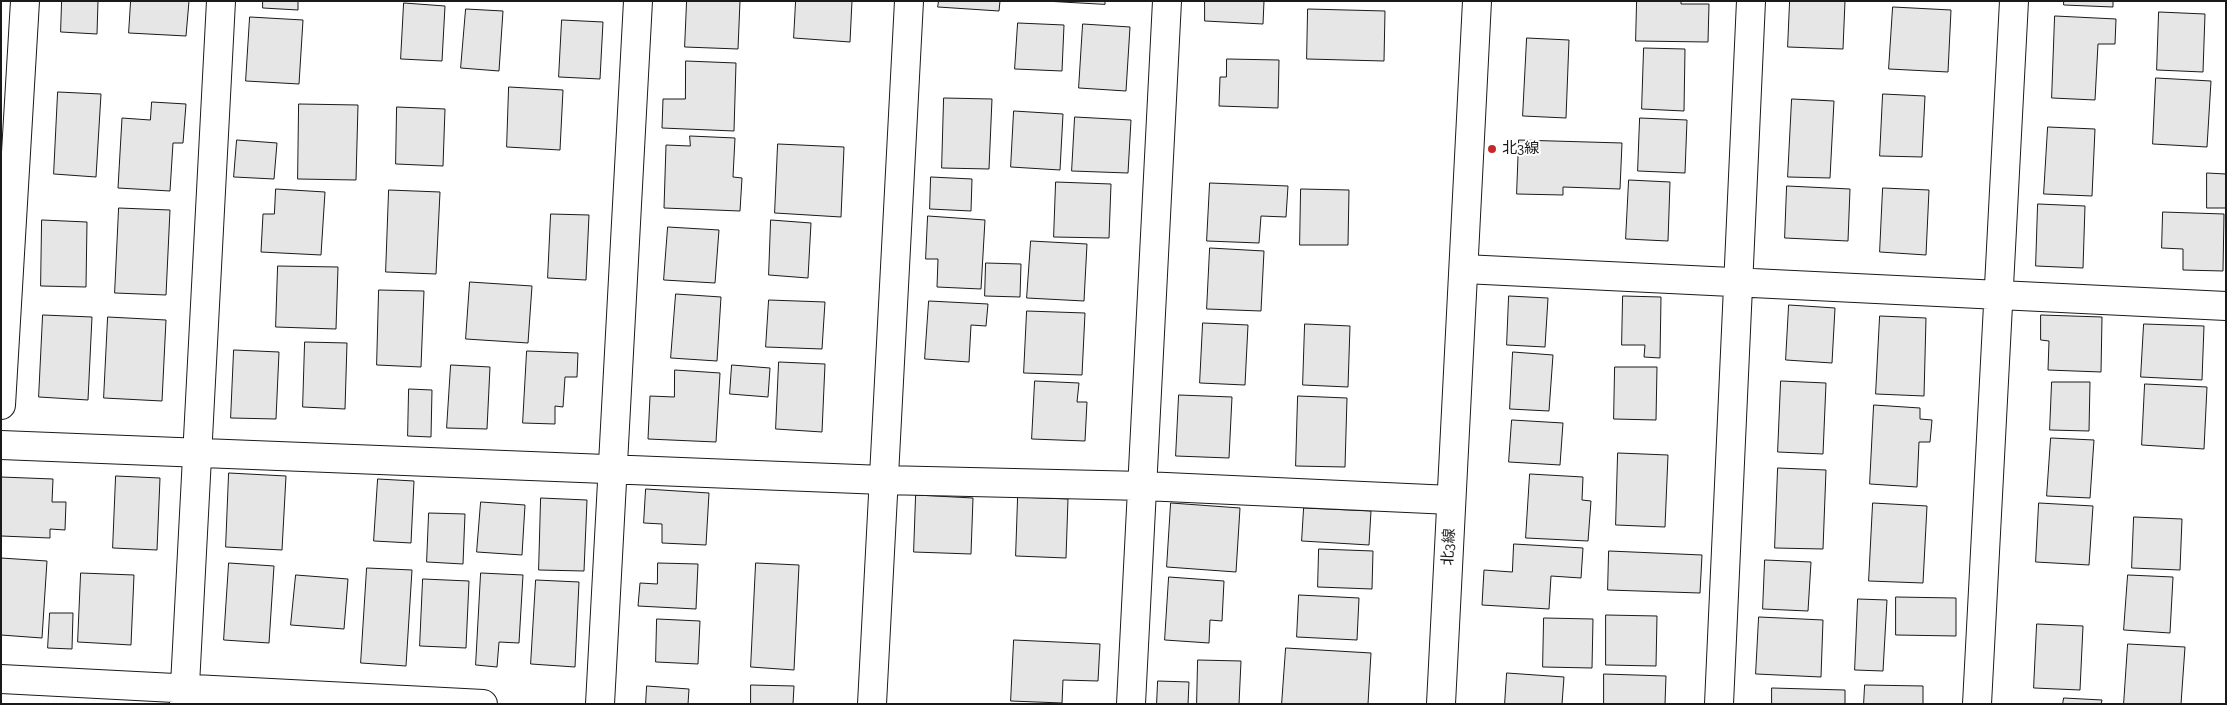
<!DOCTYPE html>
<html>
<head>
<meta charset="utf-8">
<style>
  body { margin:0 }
  #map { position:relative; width:2227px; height:705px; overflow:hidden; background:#fff; font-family:"Zilla Slab",serif }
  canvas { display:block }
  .frame { position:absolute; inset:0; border:2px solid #1a1a1a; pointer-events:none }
</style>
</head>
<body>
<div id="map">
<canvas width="2227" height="705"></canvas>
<div class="frame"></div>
</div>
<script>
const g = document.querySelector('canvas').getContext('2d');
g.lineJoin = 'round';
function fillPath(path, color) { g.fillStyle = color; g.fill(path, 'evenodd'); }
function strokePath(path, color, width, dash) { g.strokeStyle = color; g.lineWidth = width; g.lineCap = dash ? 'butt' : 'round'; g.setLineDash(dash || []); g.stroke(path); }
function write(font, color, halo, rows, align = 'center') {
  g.font = font + ' "Zilla Slab","Noto Sans JP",serif'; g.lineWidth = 4; g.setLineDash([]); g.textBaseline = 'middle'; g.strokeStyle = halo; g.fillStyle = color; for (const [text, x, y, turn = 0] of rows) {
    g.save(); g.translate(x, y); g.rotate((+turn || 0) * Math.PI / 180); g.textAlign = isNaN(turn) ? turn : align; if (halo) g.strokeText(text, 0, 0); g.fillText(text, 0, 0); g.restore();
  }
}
const building = new Path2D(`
  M62,1H98L97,34L61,32Z
  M131,1H189L186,36L129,33Z
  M263,1H298V10L263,8Z
  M687,1H740L738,49L685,47Z
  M796,1H852L850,42L794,38Z
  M939,1H1000L999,11L938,7Z
  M1045,1H1105V4Z
  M1205,1H1264L1263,24L1205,21Z
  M1637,1H1681V4H1709L1708,42L1636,41Z
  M1790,1H1845L1843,49L1788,47Z
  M2064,1H2113V7L2064,5Z
  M404,3L445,6L442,61L401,59Z
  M1893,7L1951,10L1948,72L1889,69Z
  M466,9L503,11L499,71L461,68Z
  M1308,9L1385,11L1384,61L1307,59Z
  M2159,12L2205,14L2203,72L2157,70Z
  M2055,16L2116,19L2115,44H2098L2095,100L2052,98Z
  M250,17L303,20L299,84L246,81Z
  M562,20L603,22L600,79L559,77Z
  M1018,23L1064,25L1062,71L1015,69Z
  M1083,24L1130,27L1126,91L1079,88Z
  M1527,38L1569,40L1566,118L1523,116Z
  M1644,48L1685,49L1684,111L1642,109Z
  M1227,59L1279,60L1278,108L1219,106L1220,77H1226Z
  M686,61L736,63L734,131L662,128L663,99H685Z
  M2156,78L2211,81L2207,147L2153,144Z
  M509,87L563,90L560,150L507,147Z
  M58,92L101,94L96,177L54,174Z
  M1883,94L1925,96L1922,157L1880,156Z
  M944,98L992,99L989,169L942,168Z
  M1792,99L1834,101L1830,178L1788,177Z
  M152,102L186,104L183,143H173L170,191L118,188L122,118L150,120Z
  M299,104L358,105L356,180L298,179Z
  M397,107L445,109L443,166L396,164Z
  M1014,111L1063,114L1060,170L1011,167Z
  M1075,117L1131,120L1128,173L1072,171Z
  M1640,118L1687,120L1685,173L1638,171Z
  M2048,127L2095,129L2092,196L2044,194Z
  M690,136L735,138L733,177L742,178L740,211L664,208L666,145L690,146Z
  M237,140L277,143L274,179L234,177Z
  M1519,140L1622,143L1620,189L1563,187V195L1517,194Z
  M778,144L844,147L841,217L775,213Z
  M2207,173L2226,174V208H2207Z
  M931,177L972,179L971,211L930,209Z
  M1629,180L1670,182L1668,241L1626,239Z
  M1056,182L1111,184L1109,238L1054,237Z
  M1210,183L1288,186L1286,217L1261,216L1259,243L1207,241Z
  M1787,186L1850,189L1848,241L1785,238Z
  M1883,188L1929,190L1926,255L1880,252Z
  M276,189L325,192L321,255L261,252L263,214H274Z
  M1301,189L1349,190L1348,245H1300Z
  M389,190L440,192L436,274L386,272Z
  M2038,204L2085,206L2083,268L2036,266Z
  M119,208L170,210L166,295L115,293Z
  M2163,212L2224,214L2223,271L2183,270V249L2162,248Z
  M551,214L589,215L586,280L548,278Z
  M928,216L985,220L981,289L937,287L938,259H926Z
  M42,220L87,222L86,287L41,286Z
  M771,220L811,223L808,278L769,275Z
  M668,227L719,230L715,283L664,280Z
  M1031,241L1087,244L1084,301L1027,298Z
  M1210,248L1264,251L1261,311L1207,309Z
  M986,263L1021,264L1020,297L985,296Z
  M278,266L338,267L336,329L276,327Z
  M470,282L532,286L528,343L466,339Z
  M379,290L424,291L421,367L377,365Z
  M676,294L721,297L717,361L671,358Z
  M1509,296L1548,298L1545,347L1507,345Z
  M1623,296L1661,297L1660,358L1644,357L1645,345H1622Z
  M769,300L825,302L822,349L766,347Z
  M929,301L988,304L986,326L971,325L969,362L925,359Z
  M1789,305L1835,308L1832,363L1786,360Z
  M1027,311L1085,313L1082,375L1024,373Z
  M43,315L92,317L88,400L39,397Z
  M2041,315L2102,317L2101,372L2048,370L2049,341L2041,340Z
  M1880,316L1926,318L1924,396L1876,394Z
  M108,317L166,320L162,401L104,398Z
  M1203,323L1248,325L1245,385L1200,383Z
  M1305,324L1350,326L1348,387L1303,385Z
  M2144,324L2204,326L2202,380L2141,377Z
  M305,342L347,343L345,409L303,407Z
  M234,350L279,352L276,419L231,418Z
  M527,351L578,353L577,377H565L563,407L555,406V424L523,423Z
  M1513,352L1553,355L1549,411L1510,409Z
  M779,362L825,364L822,432L776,429Z
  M451,365L490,367L487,429L447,428Z
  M732,365L770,368L768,397L730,394Z
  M1615,367H1657L1656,420L1614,419Z
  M675,370L720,373L716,442L648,439L650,396L674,397Z
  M1035,381L1079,383L1077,402H1087L1085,441L1032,439Z
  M1781,381L1826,383L1823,454L1778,452Z
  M2052,382H2090L2089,431L2050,430Z
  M2145,384L2207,387L2204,449L2142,445Z
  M409,389L432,390L431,437L408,436Z
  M1179,395L1232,397L1229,458L1176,456Z
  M1298,396L1347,398L1345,467L1296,466Z
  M1874,405L1920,408V419L1932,420L1930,442H1919L1917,487L1870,484Z
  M1512,420L1563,423L1560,465L1509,462Z
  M2051,438L2094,440L2090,498L2047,496Z
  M1618,453L1668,455L1665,527L1616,525Z
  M1778,468L1826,470L1823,549L1775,548Z
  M229,473L286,476L282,550L226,547Z
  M1530,474L1583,477L1582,500L1591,501L1588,541L1526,538Z
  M116,476L160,478L157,550L113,548Z
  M1,477L53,479L52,502H66L65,530L50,529V538L1,536Z
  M378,479L414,481L411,543L374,541Z
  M646,489L709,493L706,545L662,543V524L644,523Z
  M916,495L973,498L971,554L914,552Z
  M1018,497L1068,499L1066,558L1016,556Z
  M541,498L587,500L584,571L539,570Z
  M481,502L525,505L522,555L477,552Z
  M1171,503L1240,508L1236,572L1167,567Z
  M1873,503L1927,506L1923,583L1869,581Z
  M2039,503L2093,506L2089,565L2036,562Z
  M1304,508L1371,511L1369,545L1302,541Z
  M429,513L465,514L463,564L427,562Z
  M2134,517L2182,519L2180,570L2132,568Z
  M1514,544L1583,548L1581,578L1551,576L1549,609L1482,605L1484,570L1512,572Z
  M1319,549L1373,551L1372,589L1318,587Z
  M1609,551L1702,555L1700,593L1608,590Z
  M1,558L47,561L42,638L1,635Z
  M1765,560L1811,562L1808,611L1763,609Z
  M229,563L274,566L269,643L224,640Z
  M658,563L698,564L696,609L638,606L640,583L657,584Z
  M756,563L799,565L794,670L751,667Z
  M367,568L412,570L406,666L361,663Z
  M81,573L134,575L131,645L78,642Z
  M481,573L523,575L519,643L499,642L497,667L476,665Z
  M296,575L348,579L344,629L291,625Z
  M2128,575L2173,577L2170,633L2124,630Z
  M1169,577L1224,581L1222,621L1210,620L1209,643L1165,640Z
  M423,579L469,581L466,648L420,646Z
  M536,580L579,582L575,667L531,664Z
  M1299,595L1359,598L1357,640L1297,637Z
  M1896,597L1956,598V636L1896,635Z
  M1858,599L1887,600L1883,671L1855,670Z
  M50,613H73L72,649L48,648Z
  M1606,615L1657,616L1656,666L1606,665Z
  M1759,617L1823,620L1821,677L1756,674Z
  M1544,618L1593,619L1592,668L1543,667Z
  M657,619L700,621L698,664L656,662Z
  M2037,624L2083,626L2080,690L2034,688Z
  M1014,640L1100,644L1098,681L1063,680L1062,703L1011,701Z
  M2128,644L2185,647L2181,704H2124Z
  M1286,648L1371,653L1368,704H1282Z
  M1198,660L1241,661L1239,704H1197Z
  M1507,673L1564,677L1562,704H1505Z
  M1604,674L1666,676L1665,704H1604Z
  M1158,681L1189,682L1188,704H1157Z
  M751,685L794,686L793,704H751Z
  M1865,685L1923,686V704H1864Z
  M647,686L689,689L688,704H646Z
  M1772,688L1845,690V704H1772Z
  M2064,698L2102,700L2101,704H2063Z`);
fillPath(building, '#e6e6e6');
strokePath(building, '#1a1a1a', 1);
const street = new Path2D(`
  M1464,269L2226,306
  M1,405L25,1
  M1,445L883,480L1144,486L1451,500
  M1,679L483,704
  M184,704L221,1
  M600,704L638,1
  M872,704L909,1
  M1131,704L1167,1
  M1719,704L1751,1
  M1977,704L2014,1`);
const secondary = new Path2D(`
  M1441,704L1477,1`);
strokePath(street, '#1a1a1a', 30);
strokePath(secondary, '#1a1a1a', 30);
strokePath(street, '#fff', 28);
strokePath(secondary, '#fff', 28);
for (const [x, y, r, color] of [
  [1492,149,5,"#c62828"]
]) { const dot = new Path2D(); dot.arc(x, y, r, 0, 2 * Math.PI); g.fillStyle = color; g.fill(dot); strokePath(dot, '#fff', 2); }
write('15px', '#1a1a1a', '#fff', [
  ["北3線",1502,149]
], 'left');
write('15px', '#1a1a1a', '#fff', [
  ["北3線",1449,547,-87]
]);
</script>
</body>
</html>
